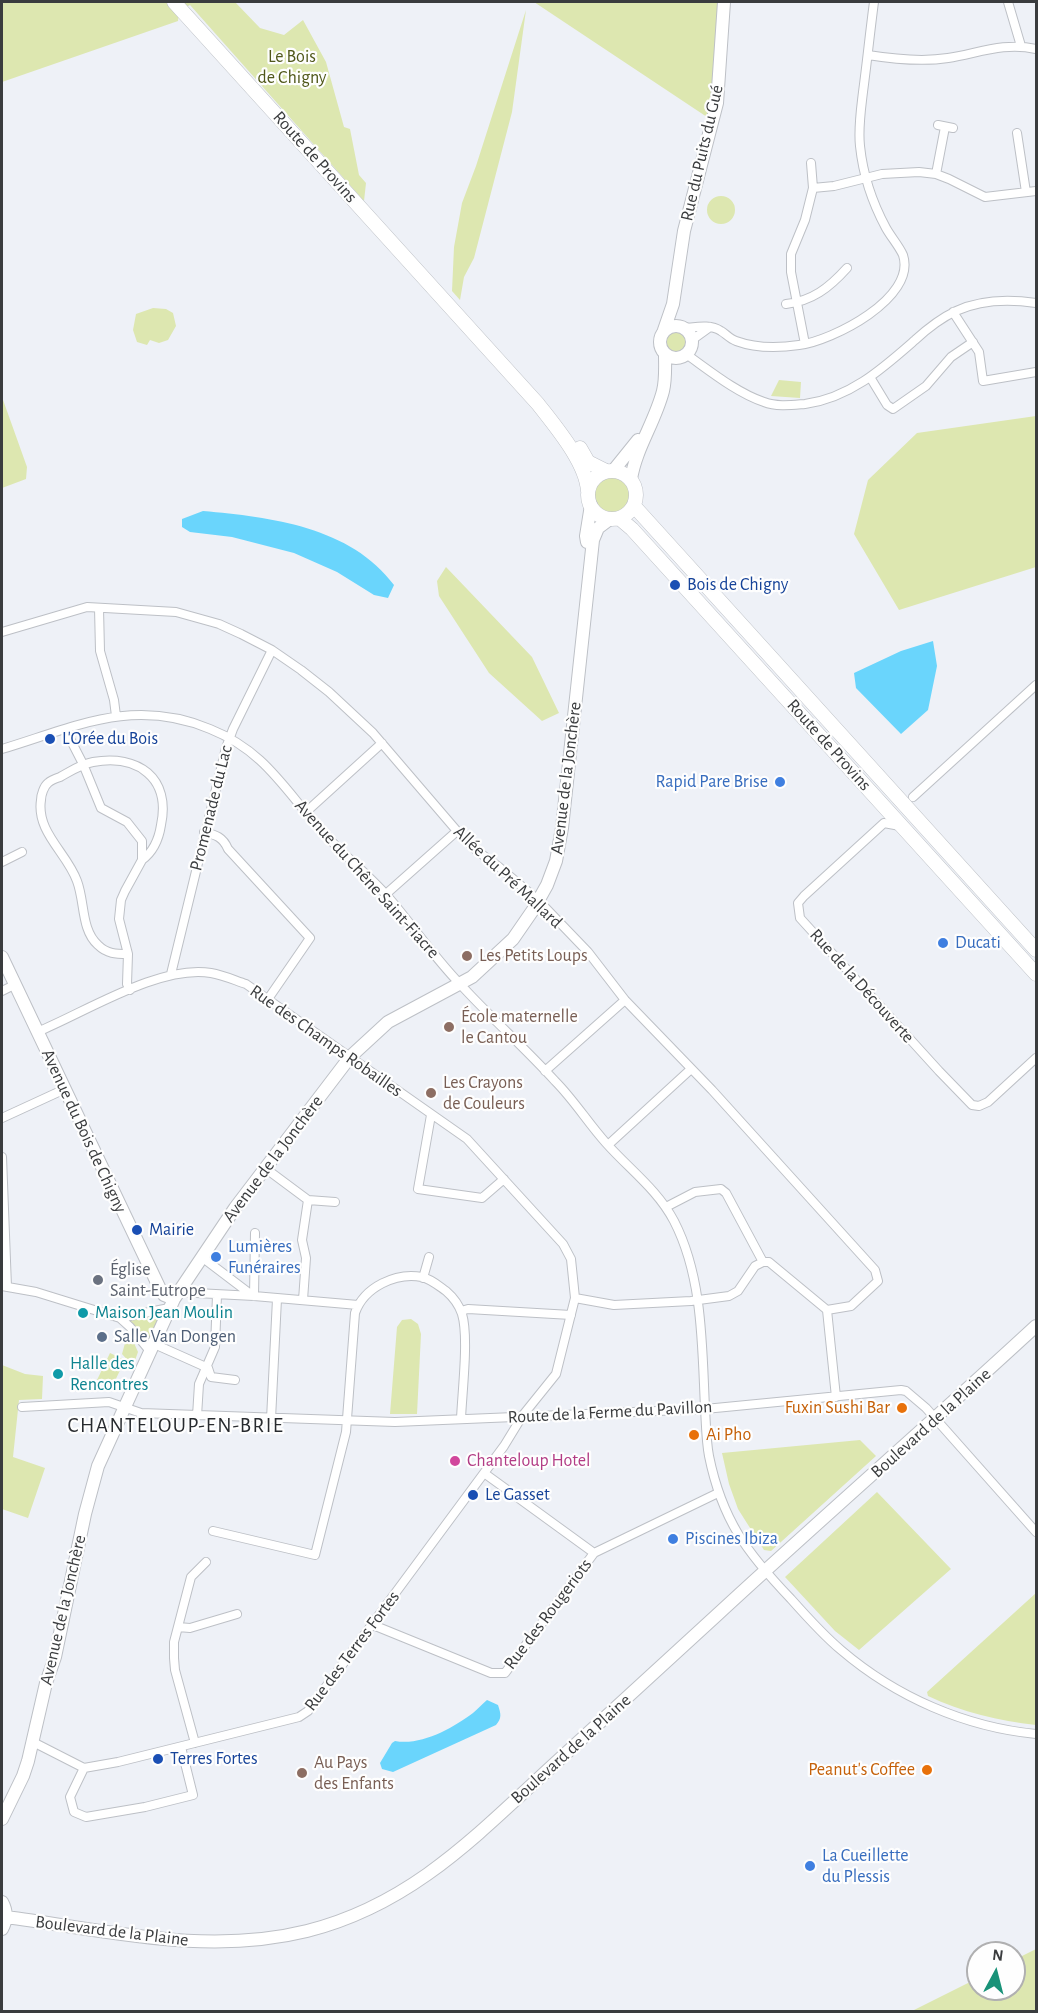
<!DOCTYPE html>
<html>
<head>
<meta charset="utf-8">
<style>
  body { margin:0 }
  #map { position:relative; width:1038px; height:2013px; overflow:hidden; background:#eef1f7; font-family:"Alegreya Sans",sans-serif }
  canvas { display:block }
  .frame { position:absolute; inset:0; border:3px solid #3a3c3e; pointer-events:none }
  .north { position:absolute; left:966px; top:1941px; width:60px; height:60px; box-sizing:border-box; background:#fefefe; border:2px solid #b0b0b1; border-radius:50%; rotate:7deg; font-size:16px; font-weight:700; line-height:24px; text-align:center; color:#3a3c3e }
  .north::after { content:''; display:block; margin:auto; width:21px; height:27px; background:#199278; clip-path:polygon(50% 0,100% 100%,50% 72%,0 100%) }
</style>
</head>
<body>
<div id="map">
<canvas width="1038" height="2013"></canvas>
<div class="frame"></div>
<div class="north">N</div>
</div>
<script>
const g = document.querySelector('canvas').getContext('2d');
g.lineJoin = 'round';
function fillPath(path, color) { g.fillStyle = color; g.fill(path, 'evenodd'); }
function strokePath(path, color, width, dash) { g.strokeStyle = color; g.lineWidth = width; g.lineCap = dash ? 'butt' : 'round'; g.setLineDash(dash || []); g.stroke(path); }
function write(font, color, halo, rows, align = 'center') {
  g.font = font + ' "Alegreya Sans",sans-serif'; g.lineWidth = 4.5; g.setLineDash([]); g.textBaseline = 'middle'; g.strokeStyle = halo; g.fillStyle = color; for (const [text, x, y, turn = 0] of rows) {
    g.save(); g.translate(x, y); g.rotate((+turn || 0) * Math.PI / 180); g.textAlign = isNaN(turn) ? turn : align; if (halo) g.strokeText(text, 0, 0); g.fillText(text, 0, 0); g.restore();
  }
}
fillPath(new Path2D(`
  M2,2H235L260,28L284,35L303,20L326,62L344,127L350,129L359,175L366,183L364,201L190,5L179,11L178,21L2,82Z
  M534,2H718L712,105L707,117Z
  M526,10L512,112L474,258L464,277L460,300L452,291L454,247L462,203L476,166Z
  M707 210a14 14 0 1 1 28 0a14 14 0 1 1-28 0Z
  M153,308L166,309L173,313L176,326L168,340L159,343L150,340L147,345L137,342L133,330L136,314Z
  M663 342a12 12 0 1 1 24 0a12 12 0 1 1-24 0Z
  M779,380L801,382L800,398L771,396Z
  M2,397L27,467L26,479L2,488Z
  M1036,416V567L899,610L854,534L868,480L917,433Z
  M592 495a20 20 0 1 1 40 0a20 20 0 1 1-40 0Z
  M446,567L532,657L559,713L542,721L489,673L439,596L437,581Z
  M162,1312L149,1340H145L130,1321L131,1319Z
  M411,1319L418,1324L421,1334L417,1414H390L397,1327L402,1320Z
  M127,1336L134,1343L138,1352L133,1366L122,1354Z
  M110,1353L125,1360L112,1387L97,1380Z
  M2,1365L25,1374L43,1376L42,1399L19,1400L13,1457L45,1468L28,1518L2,1509Z
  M860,1440L876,1456L771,1551L764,1550L738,1509L729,1484L722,1453Z
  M877,1492L951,1569L859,1650L835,1631L785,1577Z
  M1036,1593V1725C999,1721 962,1712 928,1696L927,1692Z
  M1036,1949V2011H912L978,1978V1989H1014V1960Z`), '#dde7b0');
fillPath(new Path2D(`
  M203,511C271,517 351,527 394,585L388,598L374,595L337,572L294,553L232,537L190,532L182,527V519Z
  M933,641L937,666L928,710L901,734L856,688L854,673L901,651Z
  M487,1700L498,1705C501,1714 502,1718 496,1725L393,1772L382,1769L380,1763L392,1743L395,1741C421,1746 453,1728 473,1713C478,1709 482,1704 487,1700Z`), '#6ad5fc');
const street = new Path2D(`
  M1008,2L1021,46
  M868,55C893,59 923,62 948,58C979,53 1004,42 1036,49
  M938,125L953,128
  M1017,133L1026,192
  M936,174L945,127
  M813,188L834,186L882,174L919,172L936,174L949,179L985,197L1036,191
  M786,304C812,301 829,288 847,268
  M953,312L979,352L983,381L1036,372
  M685,328C697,327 710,324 721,331C726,334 730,339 736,341C755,348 779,348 799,345C832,341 917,298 903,255C899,246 891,237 886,228C872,202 863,175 860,146C858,128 861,109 863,92C867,62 870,32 874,2
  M692,340L710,327
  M805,344L791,272V254L805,220L813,188L811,163
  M686,354C710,371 737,393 764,402C777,407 792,405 805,404C850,398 883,368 915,340C927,329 941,318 956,311C982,299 1009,299 1036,303
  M870,377L887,405L893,409L926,386L951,357L973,342
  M99,608L100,651L114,700L116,716
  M2,632L87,607L176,612L219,624L241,634L272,650L301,670L329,692L373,733L457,831L476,850L499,867L538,900L588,952L625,1000L712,1090L875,1270L878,1281L851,1306L827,1310
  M65,729L83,764L101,808L127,822L142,841V860L125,891L121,900L119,919L128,954L127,984L130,990
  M2,749C75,727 133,697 210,729C265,751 284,789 321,830C342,854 368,874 389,898C413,926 434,957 460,984C490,1017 525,1048 555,1081C574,1100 588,1123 606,1143C629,1169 657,1189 674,1221C703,1277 702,1346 705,1408C706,1424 706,1440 709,1456C722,1520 747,1553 791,1599C807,1617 823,1635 841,1650C896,1697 965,1727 1036,1734
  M913,797L1036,685
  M306,812L382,743
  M900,826L884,823L804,896L798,903L800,918L939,1071L972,1105L979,1106L988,1102L1036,1058
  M204,832C216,835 223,837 228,849L310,938L268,999
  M2,862L22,852
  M386,894L457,831
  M128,954C116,954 107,954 98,945C81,930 85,902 77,881C67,853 36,832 41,800C41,795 44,786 48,783C51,780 57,778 60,777C71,771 81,764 93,762C138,754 171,778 161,825C159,838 153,852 142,860
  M171,974L226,748L233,729L272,650
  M2,991L14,985
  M545,1071L625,1000
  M431,1115L418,1189L482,1198L504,1179
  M2,1118L65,1089
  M608,1145L691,1069
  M2,1157L7,1287
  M265,1168L308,1200L335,1202
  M666,1207L695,1192L721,1189L726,1193L763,1262
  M203,1258L253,1296
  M423,1278L429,1257
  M2,1286L36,1292L120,1318L130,1327L149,1350
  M177,1292L254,1296L358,1305
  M254,1296L255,1233
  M575,1298L614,1305L691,1301L729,1296L738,1291L755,1266L763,1262H769L827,1310L836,1397
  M303,1300L306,1258L302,1240L308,1200
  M461,1311L468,1309L571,1315
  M120,1318L169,1308
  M152,1343L208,1368L211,1377L235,1380
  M22,1407L109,1402L141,1413L395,1422L705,1409L901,1390L906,1391L926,1408L1036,1532
  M197,1416L199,1384L215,1347L217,1295
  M271,1419L277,1299
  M484,1473L594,1553
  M213,1531L315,1555L346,1432L355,1313C364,1287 396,1272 422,1277C431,1279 439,1286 446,1291C453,1297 459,1305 462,1314C469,1337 462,1393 461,1419
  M373,1625L491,1673H505L594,1553L718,1493
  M178,1627L190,1628L237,1614
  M33,1742L84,1768L118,1762L299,1717L308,1711L504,1446L523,1415L556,1374L575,1298L571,1259L563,1244L467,1139L246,984C234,980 223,975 211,973C160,964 84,1013 37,1032
  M195,1743L175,1670L174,1658V1642L191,1577L206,1562
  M84,1768L70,1797L74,1812L86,1817L145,1807L193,1795L181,1747`);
const secondary = new Path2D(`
  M660 342a16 16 0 1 1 32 0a16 16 0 1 1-32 0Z
  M664,330L673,304L684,231L717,103L724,2
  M613,471L638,440
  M631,479C636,448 655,422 663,391C666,379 665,367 665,354
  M587,542L586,536L591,505
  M2,957L160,1289L164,1295L174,1299
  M2,1819L23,1776L28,1761L46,1683L55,1657L85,1514L98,1466L174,1299L235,1208L350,1057L388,1022L472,977L513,939L533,910L547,885L556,861L562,828L593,540L598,528L610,519
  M2,1902C7,1911 7,1920 2,1929
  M6,1917C106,1930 206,1956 307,1931C410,1905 474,1838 550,1768C606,1717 662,1666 718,1614C823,1517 931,1423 1036,1326`);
const primary = new Path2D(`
  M174,2L538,404C555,426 586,462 588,491
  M580,448L588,462L606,471
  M588 495a24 24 0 1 1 48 0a24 24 0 1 1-48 0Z
  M634,506L1036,950
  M619,518L632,529L1036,974`);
strokePath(street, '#bdc0c6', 10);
strokePath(secondary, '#bdc0c6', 14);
strokePath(primary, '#bdc0c6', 15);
strokePath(street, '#fff', 8);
strokePath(secondary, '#fff', 12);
strokePath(primary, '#fff', 14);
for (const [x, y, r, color] of [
  [675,585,6,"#1a4fb4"],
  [50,739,6,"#1a4fb4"],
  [780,782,6,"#3f7fe0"],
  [943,943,6,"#3f7fe0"],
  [467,956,6,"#8d6e63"],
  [449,1027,6,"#8d6e63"],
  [431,1093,6,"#8d6e63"],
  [137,1230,6,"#1a4fb4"],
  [216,1257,6,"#3f7fe0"],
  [98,1280,6,"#6b7280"],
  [83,1313,6,"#0f9aa8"],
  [102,1337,6,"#5c6f8a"],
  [58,1374,6,"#0f9aa8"],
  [902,1408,6,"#e8710a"],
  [694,1435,6,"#e8710a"],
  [455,1461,6,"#d1479c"],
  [473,1495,6,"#1a4fb4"],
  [673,1539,6,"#3f7fe0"],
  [158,1759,6,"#1a4fb4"],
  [927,1770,6,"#e8710a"],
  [302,1773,6,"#8d6e63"],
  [810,1866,6,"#3f7fe0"]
]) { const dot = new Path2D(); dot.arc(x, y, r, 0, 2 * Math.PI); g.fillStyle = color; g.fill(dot); strokePath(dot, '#fefefe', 2); }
write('18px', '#50581a', '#fefefe', [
  ["Le Bois",292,57],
  ["de Chigny",292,78]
]);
write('18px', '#3a3c3e', '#fefefe', [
  ["Rue du Puits du Gué",702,153,-77],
  ["Route de Provins",315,157,48],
  ["Route de Provins",829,745,48],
  ["Avenue de la Jonchère",566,778,-83],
  ["Promenade du Lac",211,808,-76],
  ["Allée du Pré Mallard",508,877,43],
  ["Avenue du Chêne Saint-Fiacre",367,879,48],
  ["Rue de la Découverte",862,986,48],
  ["Rue des Champs Robailles",326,1041,35],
  ["Avenue du Bois de Chigny",84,1131,65],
  ["Avenue de la Jonchère",273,1159,-53],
  ["Route de la Ferme du Pavillon",610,1412,-3],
  ["Boulevard de la Plaine",931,1423,-42],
  ["Avenue de la Jonchère",63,1610,-77],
  ["Rue des Rougeriots",548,1614,-53],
  ["Rue des Terres Fortes",352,1651,-53],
  ["Boulevard de la Plaine",571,1749,-42],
  ["Boulevard de la Plaine",112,1931,7]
]);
write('18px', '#164399', '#fefefe', [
  ["Bois de Chigny",687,585],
  ["L'Orée du Bois",62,739],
  ["Mairie",149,1230],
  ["Le Gasset",485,1495],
  ["Terres Fortes",170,1759]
], 'left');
write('18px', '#366cbe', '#fefefe', [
  ["Rapid Pare Brise",768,782,"right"],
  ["Ducati",955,943],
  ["Lumières",228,1247],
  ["Funéraires",228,1268],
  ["Piscines Ibiza",685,1539],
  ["La Cueillette",822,1856],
  ["du Plessis",822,1877]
], 'left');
write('18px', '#785e54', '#fefefe', [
  ["Les Petits Loups",479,956],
  ["École maternelle",461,1017],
  ["le Cantou",461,1038],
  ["Les Crayons",443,1083],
  ["de Couleurs",443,1104],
  ["Au Pays",314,1763],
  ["des Enfants",314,1784]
], 'left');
write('18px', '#5b616d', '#fefefe', [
  ["Église",110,1270],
  ["Saint-Eutrope",110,1291]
], 'left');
write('18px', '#0d838f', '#fefefe', [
  ["Maison Jean Moulin",95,1313],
  ["Halle des",70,1364],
  ["Rencontres",70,1385]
], 'left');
write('18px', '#4e5e75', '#fefefe', [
  ["Salle Van Dongen",114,1337]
], 'left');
write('18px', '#c56008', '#fefefe', [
  ["Fuxin Sushi Bar",890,1408],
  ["Ai Pho",706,1435,"left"],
  ["Peanut's Coffee",915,1770]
], 'right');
write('18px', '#b23c85', '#fefefe', [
  ["Chanteloup Hotel",467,1461]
], 'left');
g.letterSpacing = '1.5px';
write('21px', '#282b2f', '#fefefe', [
  ["CHANTELOUP-EN-BRIE",176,1426]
]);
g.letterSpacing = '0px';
</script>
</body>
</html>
